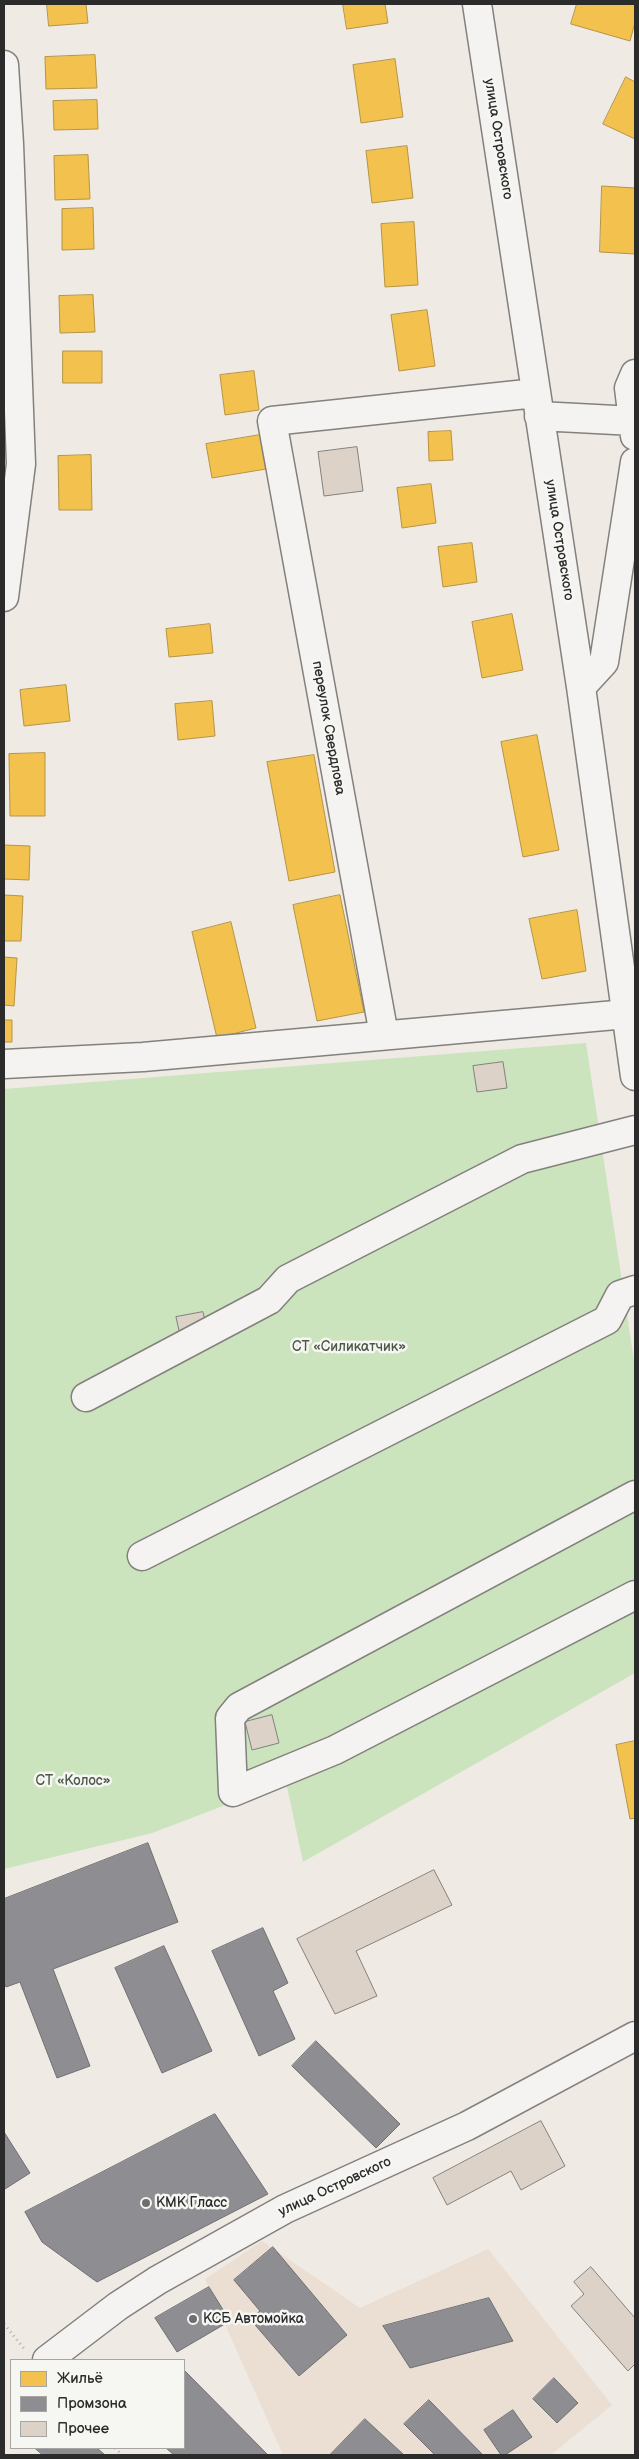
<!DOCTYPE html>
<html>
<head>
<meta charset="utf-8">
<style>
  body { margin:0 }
  #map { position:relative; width:639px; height:2459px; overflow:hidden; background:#efeae4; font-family:"Balsamiq Sans",sans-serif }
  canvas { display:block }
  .frame { position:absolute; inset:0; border:5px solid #2b2b2b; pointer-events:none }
  .legend { position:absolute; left:10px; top:2359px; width:175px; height:90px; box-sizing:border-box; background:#f6f6f2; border:1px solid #a5a5a2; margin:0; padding:6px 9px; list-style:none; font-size:15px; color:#2b2b2b }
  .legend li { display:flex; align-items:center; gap:10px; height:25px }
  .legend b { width:25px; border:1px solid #a5a5a2 }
</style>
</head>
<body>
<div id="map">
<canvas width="639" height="2459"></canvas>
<div class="frame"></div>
<ul class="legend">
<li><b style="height:14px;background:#f2c14e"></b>Жильё</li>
<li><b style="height:14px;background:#8d8d92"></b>Промзона</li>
<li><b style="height:14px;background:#dcd2c8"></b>Прочее</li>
</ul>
</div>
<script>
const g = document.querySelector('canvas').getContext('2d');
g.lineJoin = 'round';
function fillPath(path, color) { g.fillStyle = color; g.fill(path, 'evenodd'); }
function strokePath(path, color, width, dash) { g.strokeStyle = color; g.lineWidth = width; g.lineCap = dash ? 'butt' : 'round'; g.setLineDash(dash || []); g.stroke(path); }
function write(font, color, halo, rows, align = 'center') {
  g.font = font + ' "Balsamiq Sans",sans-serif'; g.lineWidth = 5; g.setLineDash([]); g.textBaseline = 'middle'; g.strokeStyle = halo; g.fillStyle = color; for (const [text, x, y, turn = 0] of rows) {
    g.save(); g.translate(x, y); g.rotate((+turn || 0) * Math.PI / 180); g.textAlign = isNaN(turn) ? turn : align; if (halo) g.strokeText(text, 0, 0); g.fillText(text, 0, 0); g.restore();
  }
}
fillPath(new Path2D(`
  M262,2241L360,2308L488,2249L612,2405L551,2455H283L205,2279Z`), '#ebdfd3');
fillPath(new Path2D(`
  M586,1043L635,1367V1673L303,1862L286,1782L152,1833L4,1869V1089Z`), '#cbe4be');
const homes = new Path2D(`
  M47,4H86L88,23L49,26Z
  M343,4H385L388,23L347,29Z
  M577,4H635V23L630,41L571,24Z
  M95,55L97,88L46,89L45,57Z
  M395,59L403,117L361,123L353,65Z
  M626,77L635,82V139L603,124Z
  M97,100L98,129L54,130L53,101Z
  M407,146L413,198L372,203L366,151Z
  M88,155L90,199L55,200L54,156Z
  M602,186L635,188V254L600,252Z
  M93,208L94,249L62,250V209Z
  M414,222L418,285L385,287L381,224Z
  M93,295L95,332L60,333L59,296Z
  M427,310L435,366L399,371L391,315Z
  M63,351H102V383H63Z
  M254,371L259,410L225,415L220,375Z
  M451,431L453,460L429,461L428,432Z
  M260,435L266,469L212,478L206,444Z
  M91,455L92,510H59L58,456Z
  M431,484L436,523L402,528L397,488Z
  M472,543L477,582L443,587L438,547Z
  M512,614L523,670L482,678L472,622Z
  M210,624L213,653L169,657L166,629Z
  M66,685L70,721L24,726L20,690Z
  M212,701L215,736L178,740L175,704Z
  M537,735L559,850L523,857L501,742Z
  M45,753V816H10L9,754Z
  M314,755L335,872L289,881L267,762Z
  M4,845L30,846L29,880L4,879Z
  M4,895L23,896L21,941H4Z
  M340,895L364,1012L317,1021L293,905Z
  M577,910L586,971L542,979L529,919Z
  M231,922L256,1028L217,1038L192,932Z
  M4,957L17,958L14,1006L4,1005Z
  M4,1020H12V1042H4Z
  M635,1741V1818L630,1819L616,1745Z`);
fillPath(homes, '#f2c14e');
strokePath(homes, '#b69444', 1);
const industry = new Path2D(`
  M148,1843L178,1922L53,1969L90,2066L57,2078L20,1982L6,1987L4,1982V1899Z
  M263,1928L288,1983L273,1991L295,2039L259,2056L212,1951Z
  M164,1946L212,2051L162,2073L115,1968Z
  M316,2041L400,2124L376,2148L292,2066Z
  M215,2114L268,2194L97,2282L42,2242L25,2212Z
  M4,2132L30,2173L5,2189L4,2187Z
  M273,2247L347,2335L299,2376L250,2319L260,2311L234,2280Z
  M209,2287L230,2321L177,2352L155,2318Z
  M489,2298L513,2341L410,2368L383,2326Z
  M184,2370L268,2455H174L166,2448H184Z
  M554,2378L578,2403L557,2423L533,2399Z
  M429,2400L483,2455H435L404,2424Z
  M513,2410L532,2437L505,2455H501L484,2430Z
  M365,2419L404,2455H330Z
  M35,2448H97L105,2455H43Z`);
fillPath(industry, '#8d8d92');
strokePath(industry, '#707073', 1);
const building = new Path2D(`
  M357,447L363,491L324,496L318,452Z
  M503,1062L507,1088L477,1092L473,1066Z
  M203,1312L207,1330L180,1335L176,1317Z
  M272,1715L279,1743L252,1750L245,1722Z
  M434,1870L452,1905L356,1951L377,1996L335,2014L297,1939Z
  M541,2121L565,2166L521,2190L511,2171L447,2205L433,2178Z
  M591,2267L635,2318V2364L628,2371L571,2306L584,2294L574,2282Z`);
fillPath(building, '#dcd2c8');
strokePath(building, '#83817e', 1);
const minor = new Path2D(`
  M477,4L581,687L635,1076
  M4,65L9,144L21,464L4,597
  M635,374L629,388L635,436
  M539,416L634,421
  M581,687L604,662L635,462
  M384,1035L272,421L536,393
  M4,1064L143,1057L627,1014
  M86,1397L269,1300L288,1279L522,1159L635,1130
  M635,1495L239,1707L230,1718L233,1792L335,1750L635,1595
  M142,1556L607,1320L620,1295L635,1290
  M47,2360L118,2306L158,2280L285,2209L467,2126L635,2036`);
strokePath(minor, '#83817e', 31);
strokePath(new Path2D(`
  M4,2324L26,2351
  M115,2448L122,2455`), '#afaead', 3, [1, 4]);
strokePath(minor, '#f4f3f1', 28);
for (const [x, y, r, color] of [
  [146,2203,5,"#706e6c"],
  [193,2319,5,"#706e6c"]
]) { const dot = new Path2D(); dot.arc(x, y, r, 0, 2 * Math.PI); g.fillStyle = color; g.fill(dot); strokePath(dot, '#f6f6f2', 2); }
write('14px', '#2b2b2b', '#f6f6f2', [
  ["улица Островского",498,139,81],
  ["улица Островского",559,540,81],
  ["переулок Свердлова",328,728,80],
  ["улица Островского",335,2187,-25]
]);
write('14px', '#4c5848', '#f6f6f2', [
  ["СТ «Силикатчик»",349,1347],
  ["СТ «Колос»",73,1781]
]);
write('14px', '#2b2b2b', '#f6f6f2', [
  ["КМК Гласс",156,2203],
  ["КСБ Автомойка",203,2319]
], 'left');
</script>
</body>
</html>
